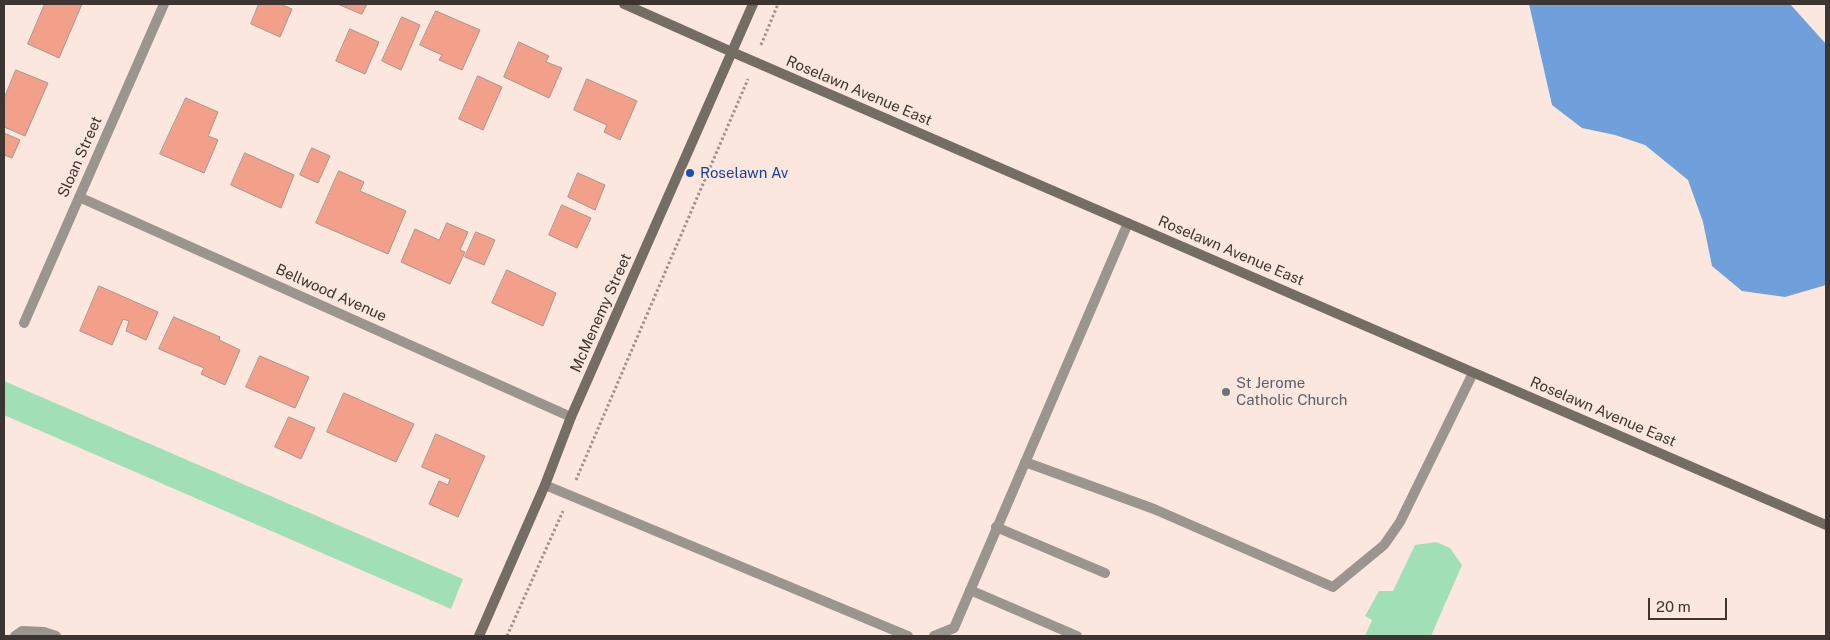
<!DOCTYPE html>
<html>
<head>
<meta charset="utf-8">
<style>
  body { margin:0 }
  #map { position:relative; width:1830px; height:640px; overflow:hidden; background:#fbe7dd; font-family:"Public Sans",sans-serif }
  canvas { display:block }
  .frame { position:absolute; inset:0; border:5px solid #3c3531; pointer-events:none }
  .scale { position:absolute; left:1648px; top:598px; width:79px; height:22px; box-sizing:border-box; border:2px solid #3c3531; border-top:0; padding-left:6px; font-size:15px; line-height:18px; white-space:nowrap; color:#3c3531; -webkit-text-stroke:4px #fbe7dd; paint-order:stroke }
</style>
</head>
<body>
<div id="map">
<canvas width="1830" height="640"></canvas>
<div class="frame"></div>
<div class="scale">20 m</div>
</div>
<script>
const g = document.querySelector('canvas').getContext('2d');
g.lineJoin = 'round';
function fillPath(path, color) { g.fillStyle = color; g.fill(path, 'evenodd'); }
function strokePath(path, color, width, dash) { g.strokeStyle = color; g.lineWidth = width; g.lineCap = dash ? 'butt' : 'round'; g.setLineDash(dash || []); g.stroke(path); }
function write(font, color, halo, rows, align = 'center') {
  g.font = font + ' "Public Sans",sans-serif'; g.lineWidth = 4; g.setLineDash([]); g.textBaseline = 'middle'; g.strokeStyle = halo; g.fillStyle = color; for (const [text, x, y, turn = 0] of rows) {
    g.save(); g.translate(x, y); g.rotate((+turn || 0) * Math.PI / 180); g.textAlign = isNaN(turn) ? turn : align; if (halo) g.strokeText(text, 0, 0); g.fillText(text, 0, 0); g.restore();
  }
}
fillPath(new Path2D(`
  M4,381L463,579L451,609L4,415Z
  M1436,542L1450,548L1462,565L1431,636H1365L1372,620L1365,616L1379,591H1393L1415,545Z`), '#a1dfb6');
fillPath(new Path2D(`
  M1529,4H1790L1826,44V285L1785,297L1742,291L1712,266L1703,222L1688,180L1645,145L1615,135L1582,128L1552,105Z`), '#6fa0dc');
const building = new Path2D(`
  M45,4H82L59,58L28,44Z
  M259,4H280L292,9L280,37L251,24Z
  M338,4H367L362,14Z
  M436,11L480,30L462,70L439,60L442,55L420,45Z
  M402,17L420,25L401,70L382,61Z
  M350,29L379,42L365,74L336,61Z
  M519,42L549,56L546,62L562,68L549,98L504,77Z
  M16,70L48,83L25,136L4,127V99Z
  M478,76L502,87L483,130L459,119Z
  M587,79L637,101L620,140L604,132L607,125L574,110Z
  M186,98L218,112L208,136L218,140L204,173L160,154Z
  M4,133L20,140L12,158L4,155Z
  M312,148L330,156L318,183L300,175Z
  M245,153L294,175L281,208L231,185Z
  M339,171L364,182L360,191L406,211L388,254L316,223Z
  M578,173L605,185L595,210L568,197Z
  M562,205L591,218L577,248L549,235Z
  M447,223L468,232L460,250L465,252L450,284L401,262L415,229L439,240Z
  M476,232L495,240L484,265L465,257Z
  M507,270L556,293L543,326L492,303Z
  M99,286L158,312L146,340L126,331L129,321L123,319L112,345L80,331Z
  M174,317L220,337L219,340L240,350L225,385L201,374L204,368L159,349Z
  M260,356L309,377L295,408L246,387Z
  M344,393L414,424L396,462L327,432Z
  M289,417L315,428L301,459L275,447Z
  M436,434L485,456L458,517L429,504L439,481L448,485L450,479L422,467Z`);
fillPath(building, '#f2a08a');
strokePath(building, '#a8948e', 1);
strokePath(new Path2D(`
  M761,45L778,4
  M576,480L748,79
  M507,636L563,511`), '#a0928b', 3, [2.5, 2.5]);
strokePath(new Path2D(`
  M1025,462L1154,509L1333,587L1384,545L1400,522L1473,373
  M545,485L908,636
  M996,527L1105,573
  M970,590L1077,636
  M934,636L954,628L1128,223`), '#9a968f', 10);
strokePath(new Path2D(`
  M79,197L571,417
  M24,323L164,4
  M15,636L22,631L44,632L56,636`), '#9a968f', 10);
strokePath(new Path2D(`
  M624,4L732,52L1826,525
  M479,636L545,485L571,417L753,4`), '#736d63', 10);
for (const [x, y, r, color] of [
  [690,173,5,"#1a4fb4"],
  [1226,392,5,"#6b7280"]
]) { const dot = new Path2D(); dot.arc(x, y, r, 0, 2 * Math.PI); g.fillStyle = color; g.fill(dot); strokePath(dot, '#fbe7dd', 2); }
write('15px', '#3c3531', '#fbe7dd', [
  ["Roselawn Avenue East",859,91,23],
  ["Sloan Street",80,157,-66],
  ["Roselawn Avenue East",1231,251,23],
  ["Bellwood Avenue",331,293,24],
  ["McMenemy Street",601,313,-66],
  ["Roselawn Avenue East",1603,412,23]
]);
write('15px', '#164399', '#fbe7dd', [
  ["Roselawn Av",700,173]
], 'left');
write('15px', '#5b616d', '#fbe7dd', [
  ["St Jerome",1236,383],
  ["Catholic Church",1236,400]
], 'left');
</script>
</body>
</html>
